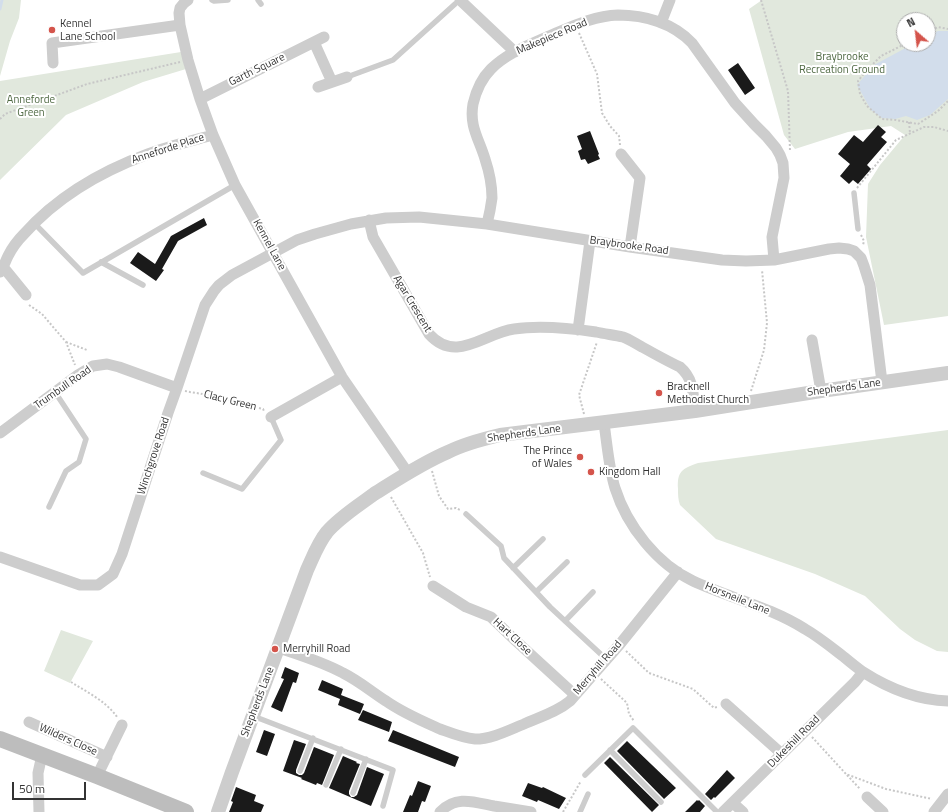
<!DOCTYPE html>
<html>
<head>
<meta charset="utf-8">
<style>
  body { margin:0 }
  #map { position:relative; width:948px; height:812px; overflow:hidden; background:#fff; font-family:"Titillium Web",sans-serif }
  canvas { display:block }
  .north { position:absolute; left:896px; top:12px; width:40px; height:40px; box-sizing:border-box; background:#fff; border:1px solid #adadad; border-radius:50%; rotate:332deg; font-size:11px; font-weight:700; line-height:16px; text-align:center; color:#333 }
  .north::after { content:''; display:block; margin:auto; width:14px; height:18px; background:#d4544b; clip-path:polygon(50% 0,100% 100%,50% 72%,0 100%) }
  .scale { position:absolute; left:12px; top:782px; width:74px; height:18px; box-sizing:border-box; border:2px solid #333; border-top:0; padding-left:5px; font-size:12px; line-height:14px; white-space:nowrap; color:#333; -webkit-text-stroke:3px #fff; paint-order:stroke }
</style>
</head>
<body>
<div id="map">
<canvas width="948" height="812"></canvas>
<div class="north">N</div>
<div class="scale">50 m</div>
</div>
<script>
const g = document.querySelector('canvas').getContext('2d');
g.lineJoin = 'round';
function fillPath(path, color) { g.fillStyle = color; g.fill(path, 'evenodd'); }
function strokePath(path, color, width, dash) { g.strokeStyle = color; g.lineWidth = width; g.lineCap = dash ? 'butt' : 'round'; g.setLineDash(dash || []); g.stroke(path); }
function write(font, color, halo, rows, align = 'center') {
  g.font = font + ' "Titillium Web",sans-serif'; g.lineWidth = 4; g.setLineDash([]); g.textBaseline = 'middle'; g.strokeStyle = halo; g.fillStyle = color; for (const [text, x, y, turn = 0] of rows) {
    g.save(); g.translate(x, y); g.rotate((+turn || 0) * Math.PI / 180); g.textAlign = isNaN(turn) ? turn : align; if (halo) g.strokeText(text, 0, 0); g.fillText(text, 0, 0); g.restore();
  }
}
fillPath(new Path2D(`
  M0,0H21L19,18L10,41L0,76Z
  M762,0H948V316L884,325L866,237L868,184L880,165L905,135L891,126L848,132L795,149L784,135L749,9ZM904,20H928V44H904Z
  M181,52L186,69L143,82L66,115L0,180V81Z
  M948,430V652L937,651L915,640L900,629L865,596L815,574L716,539L680,505C678,500 678,494 678,489C677,471 682,469 698,463Z
  M61,630L93,641L70,683L44,671Z`), '#e1e8dd');
fillPath(new Path2D(`
  M938,31H948V99L930,115L917,120L906,116L895,119L882,118L871,110L857,85L874,65L913,44H928V36Z`), '#d2ddeb');
strokePath(new Path2D(`
  M0,9L2,0`), '#d2ddeb', 3);
fillPath(new Path2D(`
  M738,63L755,88L745,95L728,70Z
  M878,125L886,132L881,137L887,142L867,165L871,169L858,184L853,180L849,184L840,176L850,164L838,154L854,135L863,142Z
  M590,131L599,154L598,155L600,159L588,164L585,159L581,160L578,151L582,149L577,136Z
  M204,218L207,225L178,241L162,269L164,270L156,281L130,263L138,252L155,264L171,236Z
  M285,667L299,673L296,683L293,682L282,712L271,707L284,679L281,678Z
  M322,680L343,689L341,695L364,704L360,714L338,705L340,699L318,690Z
  M363,710L392,722L389,732L358,720Z
  M264,730L275,734L267,756L256,752Z
  M393,730L459,757L455,767L388,741Z
  M294,740L306,744L296,770V773L299,775H302L304,773L314,747L334,755L322,785L317,783L316,785L301,779L302,778L283,771Z
  M627,741L676,788L664,799L617,751Z
  M343,756L357,762L356,763L360,764L349,791V794L351,797H354L357,795L367,767L384,774L371,806L329,788Z
  M610,757L659,805L652,812L604,763Z
  M727,770L735,778L715,798L714,797L711,800L705,794Z
  M418,781L431,786L425,802L422,801L418,812H403L410,795L412,796Z
  M528,783L542,788L543,787L566,798L559,809L538,800L537,802L522,796Z
  M236,787L256,795L254,801L264,805L261,812H229L233,802L231,801Z
  M697,800L698,801L699,800L705,806L700,812H685Z`), '#1a1a1a');
strokePath(new Path2D(`
  M761,0L788,91L790,151
  M928,32L938,27L948,29
  M579,33L597,74L602,113L610,126L619,136L620,145
  M905,44L881,56L866,71L858,81L860,94L867,106L882,119L896,120L918,124L938,111L948,101
  M0,119L5,114L87,84L180,62
  M909,122L910,133
  M857,188L896,140L924,127H934L948,131
  M861,235L864,241L863,245
  M29,305L42,314L66,342L75,365
  M66,342L87,350
  M185,391L190,392L215,396L263,409L264,411
  M751,391L764,350L767,323L762,270
  M584,414L579,395L597,342
  M432,471L439,496L448,509L456,508L460,510
  M391,497L423,553L430,577
  M626,651L649,673L693,689L714,708L717,707
  M601,679L627,703L629,714L634,721
  M71,682C87,692 107,702 117,717
  M812,737L846,774L886,789L932,799
  M847,775L860,789
  M563,812L581,781`), '#c7c7c7', 2, [2, 2]);
strokePath(new Path2D(`
  M212,0L214,1L228,0
  M258,0L261,4
  M347,77L393,60L455,4
  M854,193L858,229
  M34,223L83,273L235,185
  M101,262L143,285
  M203,473L242,489L281,440L271,417
  M49,507L66,471L79,462L86,439L55,392
  M466,514L501,546L504,558L550,607L606,659
  M513,568L543,539
  M536,592L567,562
  M565,621L593,592
  M253,716L393,770L383,806
  M610,750L661,802
  M300,771L313,738
  M585,775L633,728L717,812
  M326,785L341,749
  M353,793L366,759
  M580,812L588,794`), '#cdcdcd', 5.5);
strokePath(new Path2D(`
  M188,0L184,3L180,8L179,13L180,25L188,60L200,99L213,135L235,185L342,377L408,473
  M460,0L515,52
  M661,23L670,0
  M314,42L332,82
  M53,63L52,43L180,25
  M318,87L347,77
  M200,99L324,37
  M621,154L640,178L630,247
  M369,220L373,237L429,334C456,364 484,333 514,329C541,325 569,328 596,332C605,334 614,335 623,337C629,339 636,344 642,347C655,354 667,361 680,367C694,379 693,394 695,411
  M487,224C489,216 491,206 492,198C492,185 489,171 485,159C479,139 469,126 473,104C476,91 482,78 491,69C507,53 529,45 549,36C571,27 593,16 618,15C645,15 673,23 692,43L735,103L754,124L766,136L776,148L780,155L783,163L784,178L772,237L774,260
  M4,268L26,295
  M0,272C4,267 5,262 8,256C12,248 18,240 24,234C57,197 102,171 148,154C169,146 191,141 213,135
  M578,330L590,241
  M812,340L821,391
  M271,417L342,377
  M604,423C607,444 609,469 615,488C627,526 657,564 693,581C730,598 770,607 805,629C819,637 831,647 844,657C850,662 856,667 863,672C888,688 918,700 948,701
  M0,433L78,375L93,366L107,364L119,367L177,388
  M0,557L80,585H98L113,574L122,554L168,413L177,388L205,305L214,291L219,285L232,275L297,240L315,234L351,224L386,218L419,217L487,224L630,247L722,260L746,261L774,260L829,249L839,248L848,249L854,251L861,258L864,266L870,285L882,382
  M433,586L466,607L491,617L516,641L575,695
  M279,648C300,655 323,662 343,673C359,681 372,692 386,701C403,713 422,721 440,729C451,733 463,738 475,739C492,739 509,730 524,724C540,717 557,712 570,701L620,644L678,572
  M726,704L782,754
  M29,722L107,757
  M97,776L122,725
  M867,797L883,812
  M733,803L743,812
  M39,812L38,773L42,755
  M440,812C456,795 474,802 494,806C506,808 519,810 531,812
  M723,812L855,682L863,672
  M934,812L948,794`), '#cdcdcd', 11);
strokePath(new Path2D(`
  M218,812L232,772L307,570C313,557 318,543 327,532C340,517 358,506 374,494C398,479 422,463 448,452C464,444 483,439 500,435L695,411L821,391L948,373`), '#cdcdcd', 14);
strokePath(new Path2D(`
  M0,739L97,776L186,812`), '#bdbdbd', 16);
for (const [x, y, r, color] of [
  [52,30,4,"#d4544b"],
  [659,393,4,"#d4544b"],
  [580,457,4,"#d4544b"],
  [591,472,4,"#d4544b"],
  [275,649,4,"#d4544b"]
]) { const dot = new Path2D(); dot.arc(x, y, r, 0, 2 * Math.PI); g.fillStyle = color; g.fill(dot); strokePath(dot, '#fff', 1.5); }
write('11px', '#333', '#fff', [
  ["Kennel",60,24],
  ["Lane School",60,37],
  ["Bracknell",667,387],
  ["Methodist Church",667,400],
  ["The Prince",572,451,"right"],
  ["of Wales",572,464,"right"],
  ["Kingdom Hall",599,472],
  ["Merryhill Road",283,649]
], 'left');
write('11px', '#333', '#fff', [
  ["Makepiece Road",552,37,-23],
  ["Garth Square",257,70,-26],
  ["Anneforde Place",168,149,-18],
  ["Kennel Lane",269,245,61],
  ["Braybrooke Road",629,246,8],
  ["Agar Crescent",412,304,59],
  ["Trumbull Road",63,388,-35],
  ["Shepherds Lane",844,388,-8],
  ["Clacy Green",230,401,14],
  ["Shepherds Lane",524,434,-8],
  ["Winchgrove Road",154,456,-72],
  ["Horsneile Lane",737,599,22],
  ["Hart Close",512,637,43],
  ["Merryhill Road",598,668,-49],
  ["Shepherds Lane",258,702,-69],
  ["Wilders Close",68,740,24],
  ["Dukeshill Road",794,742,-45]
]);
write('11px', '#506a44', '#fff', [
  ["Braybrooke",842,57],
  ["Recreation Ground",842,70],
  ["Anneforde",31,100],
  ["Green",31,113]
]);
</script>
</body>
</html>
